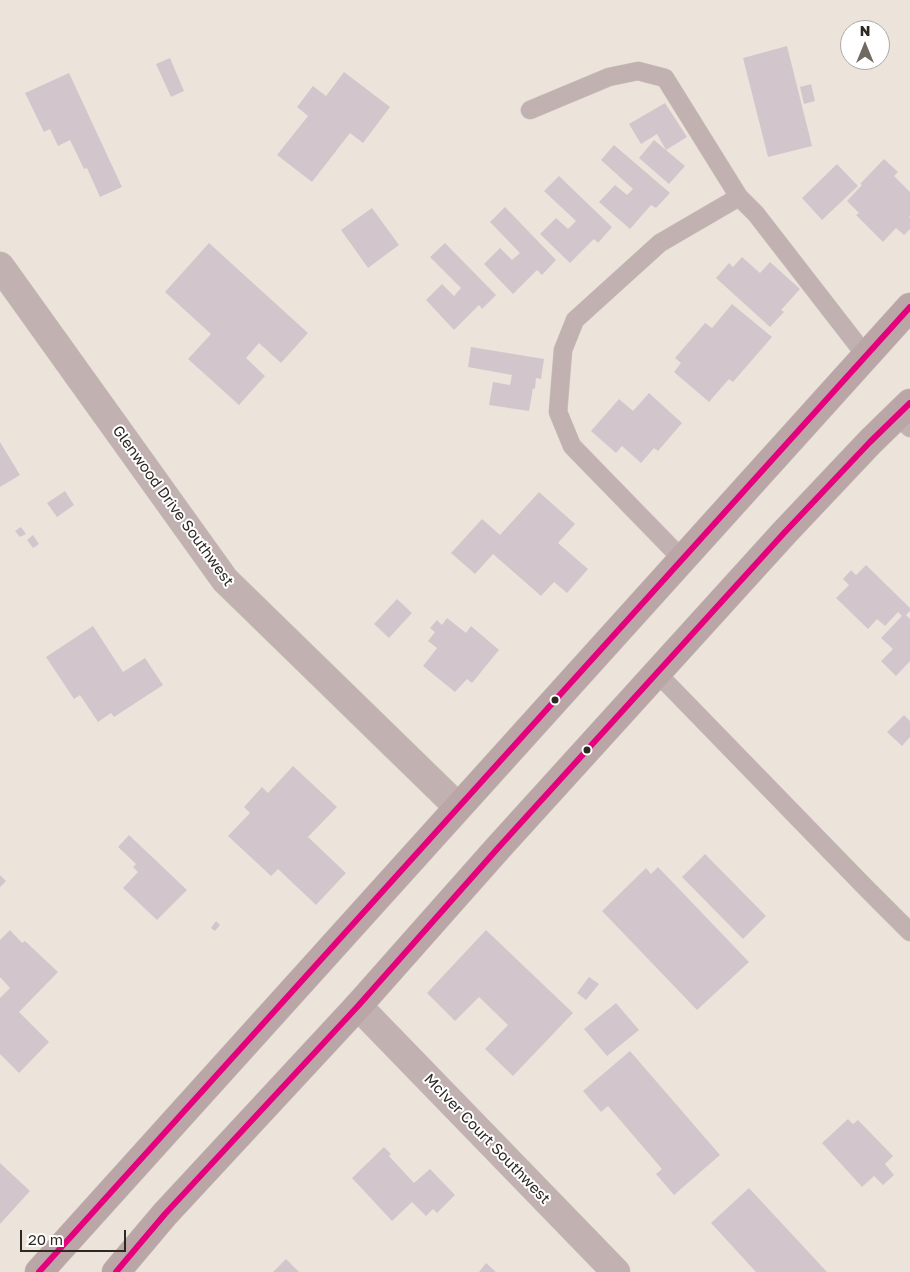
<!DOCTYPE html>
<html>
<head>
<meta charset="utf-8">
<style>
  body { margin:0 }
  #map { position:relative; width:910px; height:1272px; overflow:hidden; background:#ece4db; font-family:"Golos Text",sans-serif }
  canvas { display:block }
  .north { position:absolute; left:840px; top:20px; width:50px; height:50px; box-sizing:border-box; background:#fff; border:1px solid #aba9a7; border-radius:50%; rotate:0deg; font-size:14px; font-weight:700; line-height:20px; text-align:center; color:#2d2822 }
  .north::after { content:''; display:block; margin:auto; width:18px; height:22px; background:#706a63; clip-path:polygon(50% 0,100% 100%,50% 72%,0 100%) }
  .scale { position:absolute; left:20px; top:1230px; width:106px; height:22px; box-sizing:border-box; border:2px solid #2d2822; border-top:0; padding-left:6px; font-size:15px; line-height:18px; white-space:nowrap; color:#2d2822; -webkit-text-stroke:4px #fff; paint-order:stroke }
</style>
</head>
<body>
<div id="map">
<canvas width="910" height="1272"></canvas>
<div class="north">N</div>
<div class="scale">20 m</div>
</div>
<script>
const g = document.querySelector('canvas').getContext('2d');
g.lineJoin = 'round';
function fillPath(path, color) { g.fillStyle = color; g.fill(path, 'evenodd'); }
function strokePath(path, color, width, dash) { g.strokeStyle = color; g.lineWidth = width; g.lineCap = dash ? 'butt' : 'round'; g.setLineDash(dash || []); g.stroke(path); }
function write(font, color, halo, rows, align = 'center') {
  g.font = font + ' "Golos Text",sans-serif'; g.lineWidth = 4; g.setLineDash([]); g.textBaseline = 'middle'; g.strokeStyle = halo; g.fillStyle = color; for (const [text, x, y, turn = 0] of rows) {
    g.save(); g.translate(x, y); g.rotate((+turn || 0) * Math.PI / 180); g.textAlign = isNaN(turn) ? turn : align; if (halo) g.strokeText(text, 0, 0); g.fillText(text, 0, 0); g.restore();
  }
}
fillPath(new Path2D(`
  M787,46L812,146L768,157L743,58Z
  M170,58L184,91L171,97L156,64Z
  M344,72L390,107L363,143L350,133L312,182L277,155L308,116L297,107L313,86L326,96Z
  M69,73L122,187L100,197L87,168L84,169L70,140L58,146L50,129L44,132L25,93Z
  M811,84L815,101L804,104L800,87Z
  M665,103L687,137L666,150L657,134L641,144L629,124Z
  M654,140L685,166L669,184L639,158Z
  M614,145L670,193L656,208L651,205L630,229L599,202L615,185L627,195L633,189L601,160Z
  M884,159L898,172L894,176L910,192V216L909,217L910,218V229L904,235L896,228L883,242L856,215L859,213L847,201L862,185L860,184Z
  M837,164L858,186L822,220L802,198Z
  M559,176L612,227L598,243L594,239L570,263L540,234L556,218L568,229L576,221L544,191Z
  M505,207L556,260L542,275L537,270L513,294L484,264L500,248L512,260L520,253L490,222Z
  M372,208L399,245L368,268L341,230Z
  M209,243L308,333L281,363L259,343L246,358L265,376L239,405L188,359L211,334L165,292Z
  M445,243L496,295L482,309L479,305L454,330L426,300L442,284L454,296L461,288L430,257Z
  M742,257L760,273L770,262L800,289L781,310L784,312L770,327L716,278L729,263L733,267Z
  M732,304L772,337L733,382L729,379L709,402L674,372L681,363L675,358L705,323L712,328Z
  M471,347L544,359L541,379L536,378L535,389L533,388L529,411L489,405L493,382L510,385L512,375L468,367Z
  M649,393L682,423L658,451L654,448L641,463L622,446L616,453L591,431L619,399L633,411Z
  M0,442L20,475L0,487Z
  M65,491L74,505L57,517L47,503Z
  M539,492L575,524L558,543L588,569L567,593L554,582L541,596L493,554L475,574L451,553L482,519L500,535Z
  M21,527L26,534L20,537L15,531Z
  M33,535L39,544L33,548L27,540Z
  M866,565L910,608V611L906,615L910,619V661L896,676L881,661L893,649L881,638L902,616L898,612L885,626L877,619L868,629L836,598L849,585L843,579L851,570L856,575Z
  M397,599L412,613L389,638L374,624Z
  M447,618L466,633L471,626L499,650L472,683L467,679L455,692L423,666L437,648L428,641L435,632L430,628L437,620L442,625Z
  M93,626L123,672L145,658L163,685L114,717L111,713L98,722L80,695L74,699L46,657Z
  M904,715L910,721V737L902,746L887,732Z
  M293,766L337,807L308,837L346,873L316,905L278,869L271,876L228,836L250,813L244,807L262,787L268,793Z
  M129,835L187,890L157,920L123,888L138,872L133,867L136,864L118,847Z
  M705,854L766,916L743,939L682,877Z
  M658,867L749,962L697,1010L602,911L646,868L651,874Z
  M0,875L6,881L0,887Z
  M216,921L220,925L215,931L211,928Z
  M10,930L22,943L25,941L58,972L19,1012L49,1042L19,1073L0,1054V998L10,988L0,977V940Z
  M486,930L573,1013L513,1076L485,1049L508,1025L479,997L455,1021L427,993Z
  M589,977L599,984L586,1000L577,993Z
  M616,1003L639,1030L607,1056L584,1029Z
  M630,1051L720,1155L674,1195L656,1174L662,1169L608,1106L601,1112L583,1091Z
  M848,1119L853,1124L858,1120L893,1156L885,1164L894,1175L883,1185L874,1176L862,1187L822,1143Z
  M384,1147L391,1154L389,1156L414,1183L430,1169L455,1195L437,1213L433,1209L426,1216L412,1202L392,1221L352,1178Z
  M0,1163L30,1191L0,1224Z
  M749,1188L827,1272H756L711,1223Z
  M286,1259L299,1272H273Z
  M486,1263L496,1272H479Z`), '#d2c6cc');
const service = new Path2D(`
  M530,110L609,77L638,71L665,78L739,197L756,214L866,356
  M897,416L910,428
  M682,559L572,446L558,412L563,350L575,320L660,243L739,197
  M657,673L866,888L910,932`);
const minor = new Path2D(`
  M0,266L225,580L458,807
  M358,1006L616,1272`);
const secondary = new Path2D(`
  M39,1272L910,307
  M116,1272L165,1214L358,1006L498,848L784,533L870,442L910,403`);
strokePath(service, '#c8c2bb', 19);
strokePath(minor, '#c8c2bb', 29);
strokePath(secondary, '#c8c2bb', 29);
strokePath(service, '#c2b1b1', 18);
strokePath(minor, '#c2b1b1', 28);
strokePath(secondary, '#bba6a7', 28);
strokePath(new Path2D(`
  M39,1272L910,307
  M116,1272L165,1214L358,1006L498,848L784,533L870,442L910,403`), '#e5007d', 6);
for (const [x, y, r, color] of [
  [555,700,4.5,"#2d2822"],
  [587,750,4.5,"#2d2822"]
]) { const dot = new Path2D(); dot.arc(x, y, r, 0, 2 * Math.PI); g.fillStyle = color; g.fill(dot); strokePath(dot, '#fff', 2); }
write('15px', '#2d2822', '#fff', [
  ["Glenwood Drive Southwest",173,506,54],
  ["McIver Court Southwest",487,1139,46]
]);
</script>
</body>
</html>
